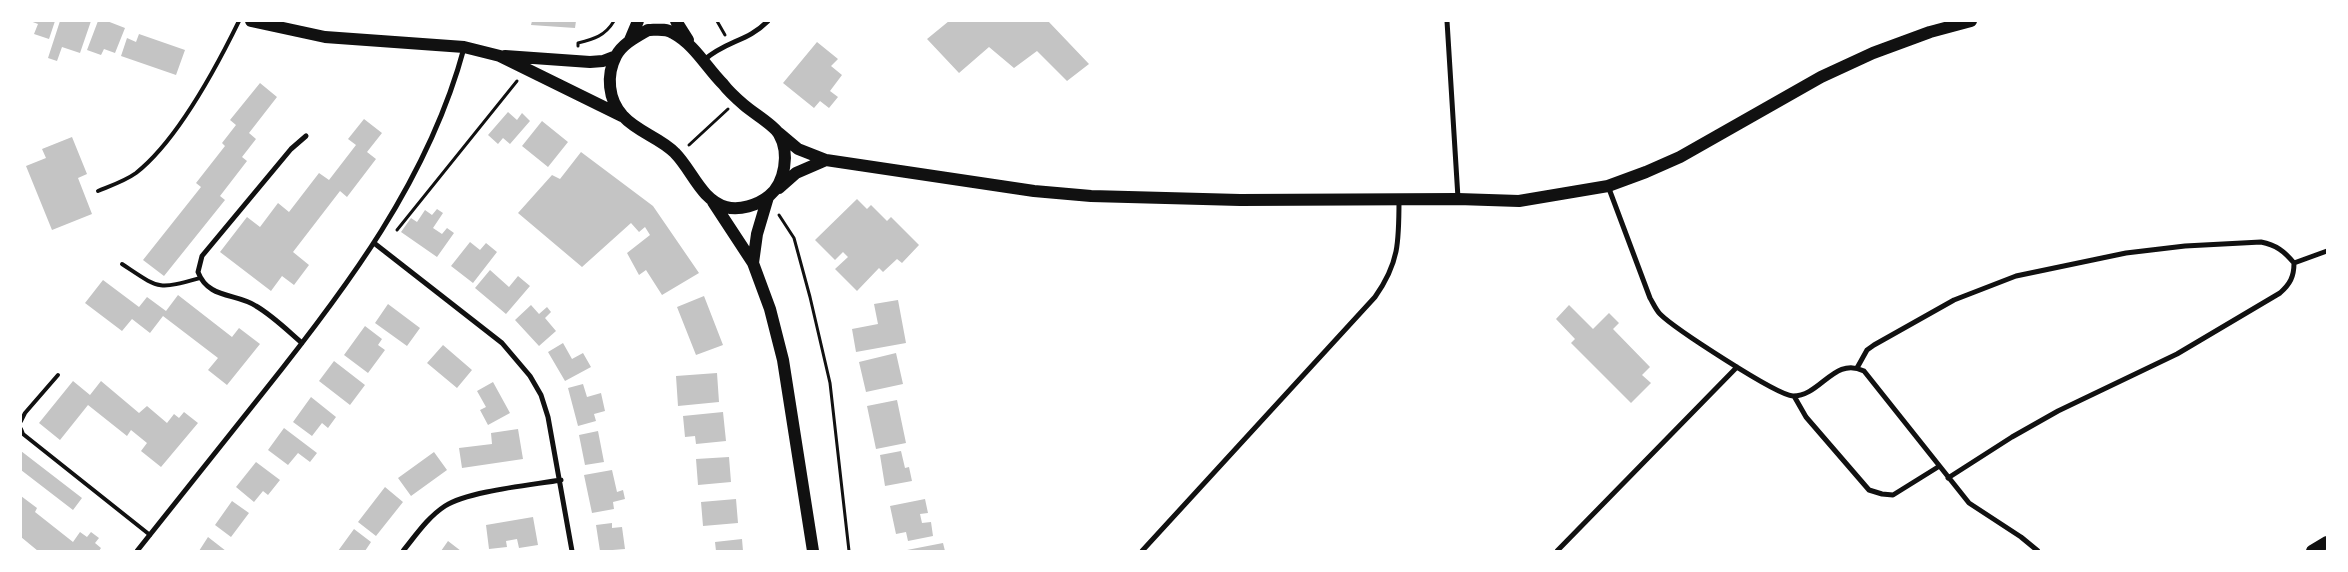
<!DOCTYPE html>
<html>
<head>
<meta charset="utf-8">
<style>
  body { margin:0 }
  #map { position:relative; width:2348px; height:572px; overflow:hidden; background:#fff; font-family:Karla,sans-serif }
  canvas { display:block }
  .frame { position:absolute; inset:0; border:22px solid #fff; pointer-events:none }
</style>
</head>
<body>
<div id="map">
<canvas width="2348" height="572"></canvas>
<div class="frame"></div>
</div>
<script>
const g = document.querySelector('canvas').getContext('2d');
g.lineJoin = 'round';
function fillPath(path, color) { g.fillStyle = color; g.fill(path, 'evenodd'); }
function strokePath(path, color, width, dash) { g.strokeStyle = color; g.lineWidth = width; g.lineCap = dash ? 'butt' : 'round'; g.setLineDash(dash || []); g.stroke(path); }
fillPath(new Path2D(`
  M30,21H55L49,39L34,34L38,24Z
  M60,21H91L80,53L62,47L57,61L48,58Z
  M98,21H107L125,28L115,53L104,49L101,55L87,50Z
  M532,21H576L575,28L531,25Z
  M949,21H1048L1089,64L1067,81L1037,51L1014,68L989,47L959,73L927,39Z
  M139,34L185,50L176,75L121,56L127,38L136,42Z
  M817,42L838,59L831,66L842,75L830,91L838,97L829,108L820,101L814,108L783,83Z
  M260,83L277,97L249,133L256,139L242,157L247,161L220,196L225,200L164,276L143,260L201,187L196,183L225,146L222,143L236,125L230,120Z
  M508,112L517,120L522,113L530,121L510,144L503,138L498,144L488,135Z
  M364,119L382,133L367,152L376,159L347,197L340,191L293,252L309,265L294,285L282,276L271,291L220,252L247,217L260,227L278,203L289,212L319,173L329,180L356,145L348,139Z
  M542,121L568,142L548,167L522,146Z
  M72,137L87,174L78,178L92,214L52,230L26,166L46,158L42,149Z
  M581,152L653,206L699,273L662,295L646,270L639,275L627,253L650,235L645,227L639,232L631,223L582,267L518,213L552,175L560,179Z
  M857,199L867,209L871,205L887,221L891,217L919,245L902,263L897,259L883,272L879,268L857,291L835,269L848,257L843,252L835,260L815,240Z
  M437,209L443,213L433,228L442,234L447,228L454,233L437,257L401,232L411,218L417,222L425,210L432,215Z
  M470,242L480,250L486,243L497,252L473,283L451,266Z
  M490,270L509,287L518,276L530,286L506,314L475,288Z
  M103,280L139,307L147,297L166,311L178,295L232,337L239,328L260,344L227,385L208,370L218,358L163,316L150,333L132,319L122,331L85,303Z
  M704,296L723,345L696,355L677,307Z
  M898,300L906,343L856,352L852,329L878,324L874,304Z
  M388,304L420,328L407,346L375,323Z
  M531,305L539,314L547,307L551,312L545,318L556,331L539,346L515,320Z
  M1569,305L1593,329L1609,313L1619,323L1613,329L1650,367L1642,375L1651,383L1631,403L1571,343L1575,339L1556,319Z
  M365,326L382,339L378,345L385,350L368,373L344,355Z
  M563,343L572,359L583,353L591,367L565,381L548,352Z
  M443,345L472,370L457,388L427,363Z
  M896,353L903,384L866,392L859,362Z
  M334,361L365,385L350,405L319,381Z
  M717,373L719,402L678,406L676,376Z
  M73,381L90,395L101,381L139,413L147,406L167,423L174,414L179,418L184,412L198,423L161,467L141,451L147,443L131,430L127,436L88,405L60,440L39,423Z
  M493,382L510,413L488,425L480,410L486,407L477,391Z
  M583,384L587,397L601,393L605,411L594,414L596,421L578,426L568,388Z
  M311,397L336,417L328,428L322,423L312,436L293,422Z
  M897,400L906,443L876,449L867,406Z
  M723,412L726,441L696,444L695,436L685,437L683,416Z
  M284,428L317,453L310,462L298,453L288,465L268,450Z
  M518,429L523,459L462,468L459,448L492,444L491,433Z
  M598,431L604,462L585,465L579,435Z
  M21,451L82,498L73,510L21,470Z
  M901,451L905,468L909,467L912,481L885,486L880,455Z
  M434,452L447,470L411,496L398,478Z
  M729,457L731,482L698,485L696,459Z
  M256,462L280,480L268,495L263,491L254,502L236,487Z
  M612,470L617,492L623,490L625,499L613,502L614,509L592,513L584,475Z
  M385,487L403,502L376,536L358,522Z
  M21,496L37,508L35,512L73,542L80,532L87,537L91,532L99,538L95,543L101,548L99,551H38L21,537Z
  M736,499L738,523L703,526L701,502Z
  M925,499L928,513L920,514L922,523L931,522L933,536L908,541L906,532L896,534L890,506Z
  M232,501L249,513L231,537L215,525Z
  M533,517L538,545L519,548L517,539L506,541L507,547L489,549L486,525Z
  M612,523V528L622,527L625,549L600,551L596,525Z
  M354,529L371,542L365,551H338Z
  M208,537L226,551H199Z
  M742,539L743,551H716L715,542Z
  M448,541L461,551H441Z
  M943,543L945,551H907V550Z`), '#c4c4c4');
strokePath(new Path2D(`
  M717,21L725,35
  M578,46V43C594,39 605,36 614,21
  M689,145L728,109
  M779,215L794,238L810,297L830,383L849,551
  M397,230L517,81`), '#111', 3);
strokePath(new Path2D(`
  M98,191C110,186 125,181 136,173C178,140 216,68 239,21
  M122,264C160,289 156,290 200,278
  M21,421L25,413L58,375
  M21,429L23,434L150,535`), '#111', 4);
strokePath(new Path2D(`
  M1447,21L1458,198
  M704,60C727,40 747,42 768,21
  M1608,186L1650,298C1653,303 1656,310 1660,314C1674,328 1776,395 1793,396C1821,396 1834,356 1864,371L1969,503L2021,537L2038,551
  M374,243L502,343L530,376L541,395L548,417L572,551
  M2294,263L2327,251
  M302,343C288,331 273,316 256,306C236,293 208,299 198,272L202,256L291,149L306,136
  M1857,368L1867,350L1874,345L1954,300L2016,276L2126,253L2185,246L2261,242C2276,245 2284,251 2294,263
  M1794,396L1806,417L1869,490L1882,494L1893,495L1938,467
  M1948,478L2012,437L2058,411L2177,354L2280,293C2290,284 2294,277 2294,263
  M137,551C179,499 220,446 262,394C346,289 429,179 464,48
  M403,551C416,535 428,517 445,506C468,491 532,485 561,480
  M1142,551L1375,297C1399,263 1399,242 1399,200
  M1557,551L1737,367`), '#111', 5);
strokePath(new Path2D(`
  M251,21L325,37L464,47L500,56L622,116
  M676,21L688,40
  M648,30C656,30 666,28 673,33C695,45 706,67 723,84C729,92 737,99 744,105C753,113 774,125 779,134C790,153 785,183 769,196C758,205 739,211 726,207C701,200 692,170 675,153C661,138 637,132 623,116C608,100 606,75 616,56C622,44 636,37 648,30Z
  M630,40L638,21
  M505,56L590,62L603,61L616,56
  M779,133L798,149L826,160L1034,191L1091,196L1240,200L1458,199L1519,201L1608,186L1646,172L1680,157L1821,77L1873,53L1930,32L1971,21
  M779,188L796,173L826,160
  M713,202L753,263L770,309L783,360L813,551
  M753,263L757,234L768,197
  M2312,551L2327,542`), '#111', 12);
</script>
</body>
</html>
